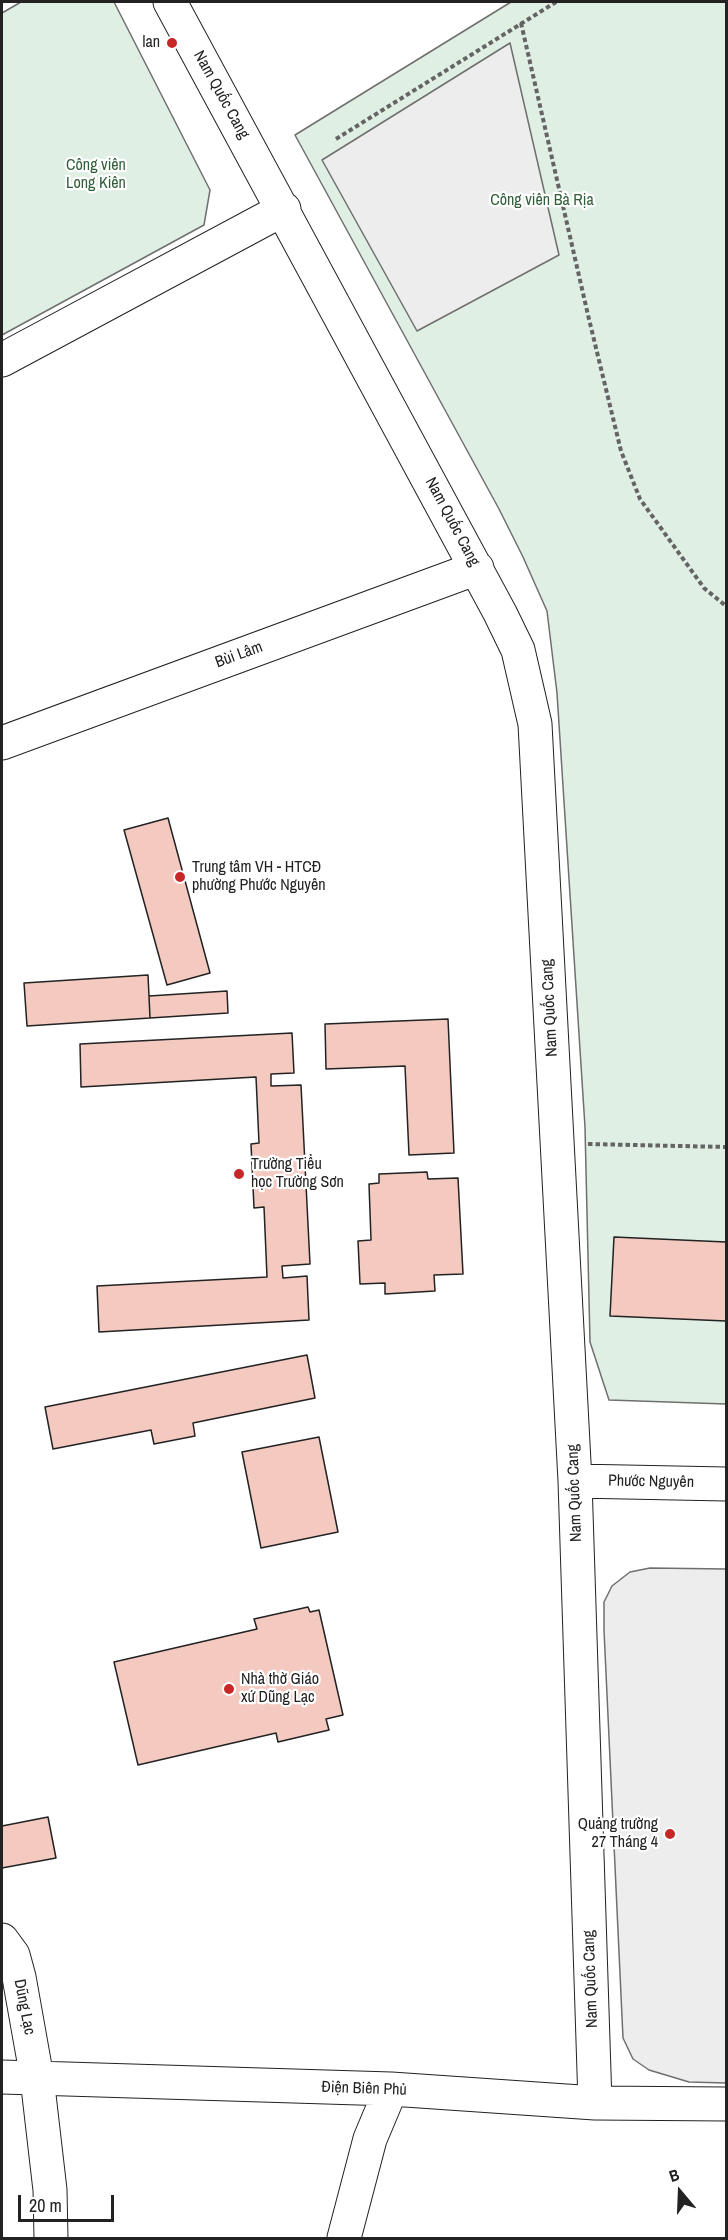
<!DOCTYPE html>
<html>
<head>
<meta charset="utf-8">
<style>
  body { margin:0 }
  #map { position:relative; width:728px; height:2240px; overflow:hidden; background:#fff; font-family:"Archivo Narrow",sans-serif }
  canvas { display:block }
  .frame { position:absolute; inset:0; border:3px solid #222; pointer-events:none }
  .north { position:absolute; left:650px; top:2162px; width:60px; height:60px; -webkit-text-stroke:4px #fff; paint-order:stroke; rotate:341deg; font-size:16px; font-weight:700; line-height:24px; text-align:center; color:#222 }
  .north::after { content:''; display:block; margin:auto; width:21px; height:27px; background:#222; clip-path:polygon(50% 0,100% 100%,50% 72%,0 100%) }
  .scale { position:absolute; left:18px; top:2195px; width:96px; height:27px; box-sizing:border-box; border:3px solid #222; border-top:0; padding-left:8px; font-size:18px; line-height:21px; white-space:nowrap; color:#222; -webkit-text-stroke:4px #fff; paint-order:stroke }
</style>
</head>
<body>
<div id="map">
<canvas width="728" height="2240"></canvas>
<div class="frame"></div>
<div class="north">B</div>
<div class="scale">20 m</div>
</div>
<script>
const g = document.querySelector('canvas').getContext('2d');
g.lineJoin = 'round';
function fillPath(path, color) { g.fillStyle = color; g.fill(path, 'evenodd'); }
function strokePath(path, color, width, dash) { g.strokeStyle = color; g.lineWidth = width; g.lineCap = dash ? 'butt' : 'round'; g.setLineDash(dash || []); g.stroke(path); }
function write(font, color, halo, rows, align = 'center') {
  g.font = font + ' "Archivo Narrow",sans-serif'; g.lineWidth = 4.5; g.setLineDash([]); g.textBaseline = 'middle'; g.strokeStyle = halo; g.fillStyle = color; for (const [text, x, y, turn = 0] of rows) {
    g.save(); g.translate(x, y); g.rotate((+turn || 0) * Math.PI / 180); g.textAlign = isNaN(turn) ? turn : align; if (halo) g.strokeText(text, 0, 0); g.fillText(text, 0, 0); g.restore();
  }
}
const green = new Path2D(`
  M21,2H114L210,190L204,225L2,335V13Z
  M511,2H726V1404L609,1400L590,1342L585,1127L557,693L547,611L523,557L499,509L295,135Z`);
fillPath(green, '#e0efe3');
strokePath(green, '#6f6f6f', 1.5);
const parking = new Path2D(`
  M510,43L559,255L417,331L322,160Z
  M650,1568L726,1569V2083L689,2082L649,2070L633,2059L623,2038L604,1630V1602L612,1586L630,1572Z`);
fillPath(parking, '#ededed');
strokePath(parking, '#6f6f6f', 1.5);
const building = new Path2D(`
  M168,818L210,973L167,985L124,830Z
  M148,975L150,1018L27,1026L24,983Z
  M227,991L228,1013L150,1018L149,996Z
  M448,1019L454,1153L409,1155L405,1066L326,1069L325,1024Z
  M292,1033L294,1073L271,1074V1086L301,1085L310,1264L282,1266L283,1278L307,1276L309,1320L99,1332L97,1286L267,1277L264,1207L254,1208L251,1144L259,1143L256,1077L81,1087L80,1044Z
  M427,1172L428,1179L458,1178L463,1274L434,1275L435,1291L385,1294V1283L360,1284L358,1241L371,1240L369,1184L379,1183V1174Z
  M614,1237L726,1242V1321L610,1316Z
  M307,1355L315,1398L193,1423L195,1436L154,1444L151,1430L53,1449L45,1407Z
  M319,1437L338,1532L261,1548L242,1452Z
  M308,1607L310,1612L319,1610L343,1715L326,1719L329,1730L278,1742L276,1733L138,1765L114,1662L257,1629L254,1619Z
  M48,1817L56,1858L2,1868V1826Z`);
fillPath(building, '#f3c9c0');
strokePath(building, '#222', 1.5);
const minor = new Path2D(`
  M170,2L500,613L518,650L535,724L575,1481L595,2103
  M2,360L284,209
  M2,743L477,568
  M575,1481L726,1484
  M2,1940L13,1955L19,1977L37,2078L50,2190L51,2238
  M2,2077L391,2089L595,2103L726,2104
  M344,2238L370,2139L391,2089`);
strokePath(minor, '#222', 35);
strokePath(new Path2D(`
  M521,23L588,315L621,451L640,499L704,588L726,606
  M336,139L556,2
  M588,1144L726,1147`), '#646464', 4, [4.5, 3]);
strokePath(minor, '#fff', 33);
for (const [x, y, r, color] of [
  [172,43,6,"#c62828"],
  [180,877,6,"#c62828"],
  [239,1174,6,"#c62828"],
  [229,1689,6,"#c62828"],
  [670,1834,6,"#c62828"]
]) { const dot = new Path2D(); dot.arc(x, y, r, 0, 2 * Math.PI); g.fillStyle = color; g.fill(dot); strokePath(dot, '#fff', 2); }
write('16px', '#222', '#fff', [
  ["lan",160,43,"right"],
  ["Trung tâm VH - HTCĐ",192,868],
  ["phường Phước Nguyên",192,886],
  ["Trường Tiểu",251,1165],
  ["học Trường Sơn",251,1183],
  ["Nhà thờ Giáo",241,1680],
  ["xứ Dũng Lạc",241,1698],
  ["Quảng trường",658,1825,"right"],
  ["27 Tháng 4",658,1843,"right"]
], 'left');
write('16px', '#222', '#fff', [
  ["Nam Quốc Cang",221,95,61],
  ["Nam Quốc Cang",452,522,62],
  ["Bùi Lâm",239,655,-20],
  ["Nam Quốc Cang",550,1008,-93],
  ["Phước Nguyên",651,1482,1],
  ["Nam Quốc Cang",575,1493,-92],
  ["Nam Quốc Cang",591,1979,-92],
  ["Dũng Lạc",24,2007,79],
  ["Điện Biên Phủ",364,2089,2]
]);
write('16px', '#2f5e38', '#fff', [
  ["Công viên",96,166],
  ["Long Kiên",96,184],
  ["Công viên Bà Rịa",542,201]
]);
</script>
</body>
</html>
